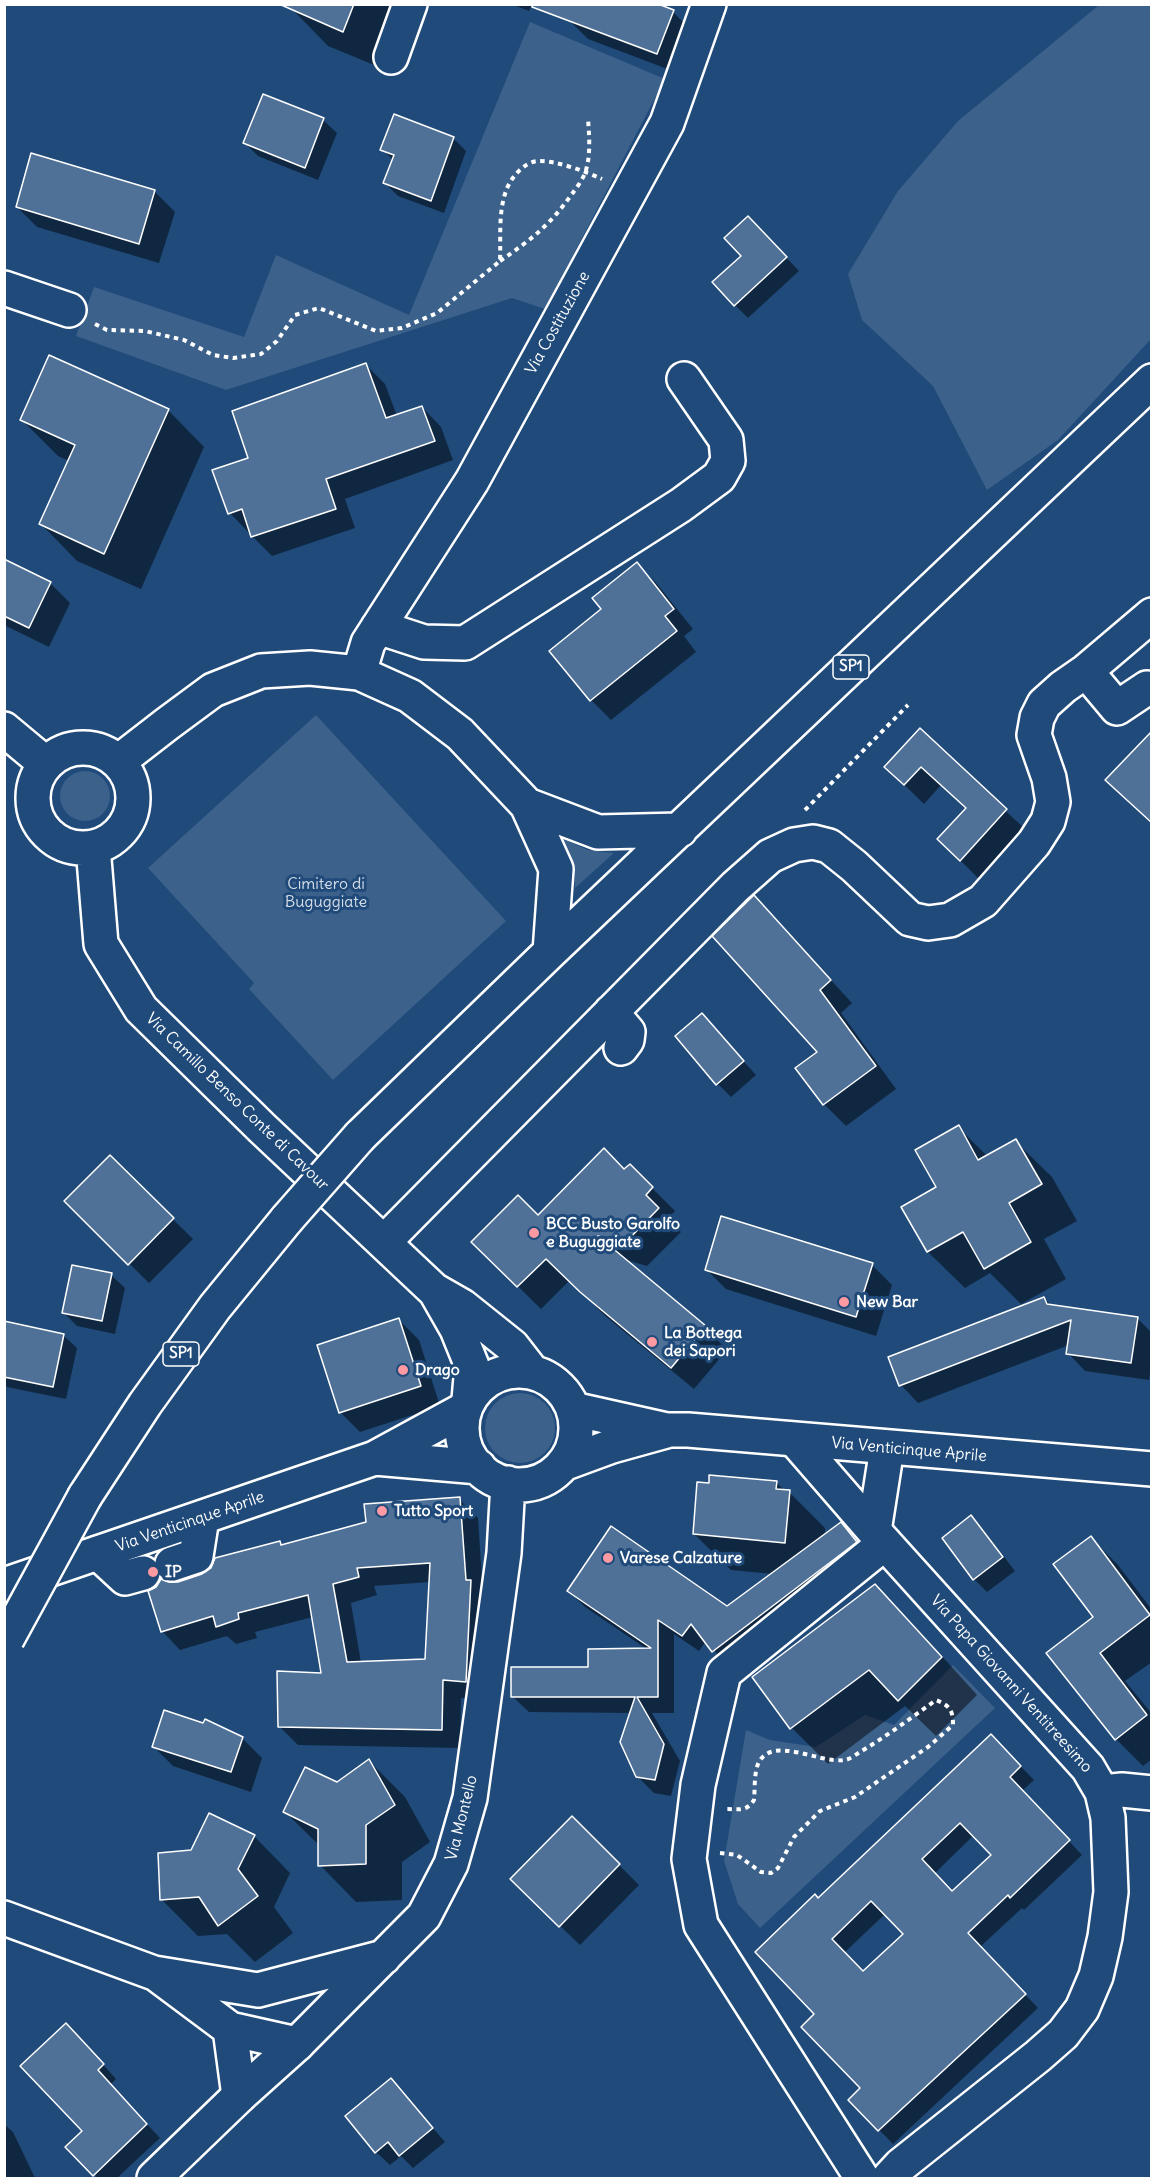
<!DOCTYPE html>
<html>
<head>
<meta charset="utf-8">
<style>
  body { margin:0 }
  #map { position:relative; width:1156px; height:2183px; overflow:hidden; background:#1f4a7a; font-family:Delius,sans-serif }
  canvas { display:block }
  .frame { position:absolute; inset:0; border:6px solid #fff; pointer-events:none }
</style>
</head>
<body>
<div id="map">
<canvas width="1156" height="2183"></canvas>
<div class="frame"></div>
</div>
<script>
const g = document.querySelector('canvas').getContext('2d');
g.lineJoin = 'round';
function fillPath(path, color) { g.fillStyle = color; g.fill(path, 'evenodd'); }
function strokePath(path, color, width, dash) { g.strokeStyle = color; g.lineWidth = width; g.lineCap = dash ? 'butt' : 'round'; g.setLineDash(dash || []); g.stroke(path); }
function write(font, color, halo, rows, align = 'center') {
  g.font = font + ' Delius,sans-serif'; g.lineWidth = 6; g.setLineDash([]); g.textBaseline = 'middle'; g.strokeStyle = halo; g.fillStyle = color; for (const [text, x, y, turn = 0] of rows) {
    g.save(); g.translate(x, y); g.rotate((+turn || 0) * Math.PI / 180); g.textAlign = isNaN(turn) ? turn : align; if (halo) g.strokeText(text, 0, 0); g.fillText(text, 0, 0); g.restore();
  }
}
fillPath(new Path2D(`
  M1099,5H1151V339L1058,440L987,490L933,386L862,320L848,274L898,191L958,121Z
  M530,22L665,79L545,309L512,298L226,390L76,336L94,287L244,337L276,255L409,315Z
  M316,715L506,921L333,1080L249,989L254,983L148,868Z
  M60 796a25 25 0 1 1 50 0a25 25 0 1 1-50 0Z
  M563,839L588,850L614,853L575,888L574,866Z
  M485 1428a35 35 0 1 1 70 0a35 35 0 1 1-70 0Z
  M953,1665L995,1708L760,1928L738,1904L724,1861L746,1730L770,1740L816,1747L865,1715L894,1725Z`), '#3c618b');
fillPath(new Path2D(`
  M294,4H405L379,67L328,46L292,9Z
  M511,4H532L529,11Z
  M673,12L693,32L678,73L588,39L568,19Z
  M264,96L323,120L337,133L318,180L258,156L245,143Z
  M453,138L466,151L444,213L398,196L385,183L393,160L382,149Z
  M32,155L155,192L175,212L159,263L37,227L17,207Z
  M761,231L799,271L748,318L735,305L743,256Z
  M366,365L385,384L397,416L422,407L441,427L453,460L345,499L355,528L272,556L252,536L251,532L249,533L230,513L250,459Z
  M168,410L204,447L141,589L77,561L41,524L69,461L58,456L22,420Z
  M4,561L50,583L70,603L49,647L4,625Z
  M637,564L657,584L693,629L684,636L696,652L611,720L591,700L551,651L603,609Z
  M920,731L1026,830L980,880L959,859L967,809L941,785L924,804L886,767Z
  M754,897L852,1003L841,1013L896,1089L846,1126L824,1104L819,1052Z
  M702,1015L756,1075L731,1097L717,1083Z
  M958,1127L988,1157L1015,1141L1052,1177L1077,1221L1044,1239L1066,1279L1021,1304L990,1273L965,1288L928,1252L903,1207L938,1188Z
  M110,1157L193,1239L149,1283L66,1201Z
  M630,1166L675,1211L667,1219L681,1232L647,1266L623,1259L705,1327L727,1350L694,1389L604,1315L570,1280L541,1309L473,1242L538,1217L625,1171Z
  M872,1265L892,1285L876,1336L726,1289L706,1269Z
  M111,1275L125,1288L115,1334L77,1326L63,1312Z
  M1044,1298L1052,1306L1137,1318L1152,1333V1359L1149,1380L1085,1371L1068,1353L1069,1345L918,1403L901,1385L890,1358Z
  M399,1320L419,1340L440,1406L360,1432L340,1412Z
  M4,1323L63,1335L77,1348L66,1399L7,1387L4,1384Z
  M776,1482L786,1492H789L825,1528V1535L841,1523L872,1559L729,1667L706,1641L699,1651L674,1634V1713H652L680,1761L671,1796L654,1793L637,1776L631,1713L529,1712L512,1696L648,1650L585,1607L569,1591L727,1607L773,1574L731,1570L694,1534Z
  M459,1499L478,1518L483,1594L484,1699L461,1698L460,1748L298,1745L280,1727L323,1675L313,1617L255,1632L257,1638L236,1644L227,1636L180,1650L162,1631L169,1584L178,1583L203,1575L280,1543L283,1546ZM430,1582L427,1660L361,1663L351,1603L377,1595L374,1586Z
  M971,1517L984,1531L1015,1571L987,1592L974,1579Z
  M1091,1538L1118,1565L1152,1610V1662L1125,1681L1152,1714V1759L1143,1766L1116,1739L1048,1653L1095,1617Z
  M875,1586L911,1622L977,1695L936,1736L905,1706L828,1764L792,1728L754,1677Z
  M991,1736L1034,1780L1022,1791L1082,1855L1024,1910L1022,1908L980,1947L1038,2008L893,2144L850,2100L862,2088L816,2014L818,1900ZM974,1835L993,1855L952,1893L934,1874ZM885,1914L905,1934L863,1973L844,1953Z
  M242,1738L262,1758L251,1792L173,1766L153,1746Z
  M369,1761L405,1797L430,1842L402,1862V1900L356,1902L320,1865V1846L285,1812L337,1784Z
  M572,1818L639,1885L580,1945L532,1899Z
  M254,1836L290,1873L274,1907L293,1933L255,1962L227,1934L198,1936L161,1899L192,1851Z
  M79,2038L116,2079L110,2085L160,2138L117,2178H98L67,2147L84,2131Z
  M391,2080L445,2142L413,2168L401,2156L390,2165L376,2152Z
  M4,2124L13,2132L35,2178H4Z`), '#0007');
const building = new Path2D(`
  M279,4H354L343,32Z
  M533,4H658L674,10L657,54L532,7Z
  M263,94L324,118L305,168L243,143Z
  M394,114L454,137L431,201L383,183L394,155L380,150Z
  M31,153L155,190L139,244L16,207Z
  M748,216L787,257L734,306L712,282L741,256L724,238Z
  M49,355L169,409L104,554L39,524L75,445L20,420Z
  M366,363L386,418L422,406L435,441L326,479L336,509L251,537L242,509L228,514L212,470L248,458L232,411Z
  M4,559L51,582L29,628L4,616Z
  M637,562L674,609L665,616L677,631L590,701L549,651L601,609L592,598Z
  M920,728L1007,809L960,861L937,839L966,808L921,767L904,785L884,767Z
  M1152,731V823L1105,780Z
  M754,895L831,980L820,990L876,1066L823,1105L795,1068L817,1052L712,936Z
  M702,1013L744,1061L716,1085L675,1036Z
  M959,1125L978,1160L1016,1139L1042,1184L1009,1203L1031,1242L984,1269L963,1232L927,1252L901,1207L936,1187L915,1150Z
  M604,1148L624,1169L630,1164L653,1187L646,1195L659,1208L624,1244L598,1236L706,1326L671,1368L580,1292L546,1259L517,1287L471,1242L518,1195L538,1215Z
  M110,1155L174,1218L128,1265L64,1201Z
  M721,1216L873,1263L856,1317L705,1270Z
  M72,1265L112,1273L102,1321L62,1313Z
  M1044,1297L1047,1304L1138,1317L1131,1363L1066,1354L1071,1320L899,1386L888,1357Z
  M399,1318L421,1386L339,1413L317,1345Z
  M4,1321L64,1334L53,1387L4,1377Z
  M709,1475L777,1481L776,1489L790,1490L785,1543L693,1534L697,1482L709,1483Z
  M460,1497L466,1580H471L466,1682L443,1680L442,1730L278,1727L277,1671L321,1673L308,1595L238,1613L239,1619L216,1627L213,1616L161,1632L148,1591L156,1587L161,1579L169,1582H178L202,1574L211,1568L215,1558L280,1541L281,1545L366,1522L364,1504ZM430,1563L425,1659L347,1662L333,1584L359,1577L357,1568Z
  M971,1515L1003,1557L973,1580L942,1538Z
  M841,1522L857,1542L712,1652L691,1624L682,1636L658,1620V1697H637L664,1744L655,1780L636,1777L620,1742L635,1697H511V1667H588V1649L651,1648L567,1591L611,1526L727,1606Z
  M1091,1536L1150,1615L1100,1653L1147,1715L1115,1740L1046,1653L1093,1617L1053,1564Z
  M875,1584L942,1657L898,1701L869,1670L790,1729L752,1677Z
  M164,1710L203,1723L205,1719L243,1737L231,1772L152,1747Z
  M991,1734L1021,1766L1010,1777L1070,1840L1010,1898L1008,1895L968,1933L1026,1994L878,2131L848,2100L860,2088L801,2027L814,2014L755,1952L815,1894L818,1898ZM960,1823L991,1855L952,1891L922,1859ZM871,1901L903,1934L863,1971L832,1939Z
  M369,1759L395,1805L366,1825V1864L318,1866V1829L283,1812L305,1767L337,1782Z
  M209,1813L255,1835L238,1869L258,1896L218,1926L199,1897L160,1900L158,1853L191,1850Z
  M572,1816L620,1864L559,1927L510,1879Z
  M66,2023L104,2064L98,2070L147,2124L93,2176L65,2147L82,2131L20,2066Z
  M391,2078L433,2128L399,2156L388,2142L375,2153L345,2116Z`);
fillPath(building, '#507197');
strokePath(building, '#fff', 1.5);
const minor = new Path2D(`
  M391,57L410,4
  M4,288L69,310
  M378,627L424,642L465,643L681,505L719,477L728,461L726,440L684,379
  M1086,671L1117,708L1147,688
  M359,673L368,643L472,481L667,123L709,4
  M4,729L46,764
  M611,1012L628,1032L627,1040L621,1048
  M384,1242L735,887L770,856L794,845L813,842L829,846L854,866L910,919L928,923L950,920L983,901L1034,843L1048,821L1053,802L1049,778L1034,735L1037,718L1044,704L1063,687L1086,671L1152,615
  M795,1440L874,1531L887,1448
  M874,1531L1088,1768L1102,1792L1108,1818L1111,1892L1105,1937L1096,1976L1082,2009L1063,2034L1038,2056L901,2165L889,2178
  M98,1553L125,1578L143,1573
  M172,1564L196,1556L202,1518
  M1102,1792L1122,1790L1152,1793
  M154,2178L239,2096L297,2044
  M862,2178L701,1925L689,1859L698,1785L724,1673L885,1543`);
const major = new Path2D(`
  M33 798a50 50 0 1 1 100 0a50 50 0 1 1-100 0Z
  M118,762L167,724L213,690L261,671L310,668L359,673L410,696L460,734L527,805L556,869L550,952
  M527,805L598,832L680,830
  M93,847L101,944L141,1009L262,1128L434,1290L462,1306L512,1346L533,1373
  M360,1136L550,952L1152,381
  M437,1294L457,1329L472,1366L469,1400
  M462 1428a57 57 0 1 1 114 0a57 57 0 1 1-114 0Z
  M573,1409L667,1430H688L1152,1469
  M375,1458L479,1467
  M563,1464L612,1446L666,1431
  M85,1496L145,1404L215,1307L287,1219
  M4,1585L375,1458L465,1409
  M4,1918L154,1973L258,1990L384,1957
  M159,1976L230,2029L297,2044
  M230,2029L239,2096
  M297,2044L424,1916L451,1864L470,1798L504,1553L508,1483`);
strokePath(minor, '#fff', 38);
strokePath(major, '#fff', 38);
strokePath(new Path2D(`
  M500,261C532,239 550,225 572,194C577,187 584,178 586,170C591,153 589,135 588,118
  M95,324L107,330L145,331L184,340L213,355L233,358L261,354L277,341L295,315L319,308L376,331L402,328L437,313L500,261C501,238 498,213 506,191C510,179 524,161 539,161C558,161 584,171 602,179
  M805,810L908,705
  M720,1853L737,1855L761,1872L771,1873L778,1868L794,1837L820,1811L855,1797L928,1747L953,1725C953,1710 950,1706 936,1700C911,1718 887,1736 860,1752C855,1755 849,1760 844,1760C820,1764 771,1734 758,1764C754,1774 755,1789 754,1800C747,1812 738,1809 726,1809`), '#fff', 4, [4.5, 4.5]);
strokePath(minor, '#1f4a7a', 33);
strokePath(major, '#1f4a7a', 33);
const majorBridge = new Path2D(`
  M287,1219L360,1136
  M7,1639L85,1496`);
strokePath(majorBridge, '#fff', 38, []);
strokePath(majorBridge, '#1f4a7a', 33);
for (const [x, y, r, color] of [
  [534,1233,6,"#ff9aa2"],
  [844,1302,6,"#ff9aa2"],
  [652,1342,6,"#ff9aa2"],
  [403,1370,6,"#ff9aa2"],
  [382,1511,6,"#ff9aa2"],
  [608,1558,6,"#ff9aa2"],
  [153,1572,6,"#ff9aa2"]
]) { const dot = new Path2D(); dot.arc(x, y, r, 0, 2 * Math.PI); g.fillStyle = color; g.fill(dot); strokePath(dot, '#1f4a7a', 2); }
for (const [x, y, w] of [
  [851,667,36],
  [181,1354,36]
]) { const box = new Path2D(); box.roundRect(x - w / 2, y - 12, w, 24, 4.5); g.fillStyle = '#1f4a7a'; g.fill(box); strokePath(box, '#fff', 1.5); }
write('bold 15px', '#fff', null, [
  ["SP1",851,667],
  ["SP1",181,1354]
]);
write('16px', '#fff', '#1f4a7a', [
  ["Via Costituzione",558,323,-61],
  ["Via Camillo Benso Conte di Cavour",237,1102,44],
  ["Via Venticinque Aprile",909,1450,5],
  ["Via Venticinque Aprile",190,1522,-19],
  ["Via Papa Giovanni Ventitreesimo",1011,1684,48],
  ["Via Montello",462,1818,-76]
]);
write('16px', '#d8dfe8', '#1f4a7a', [
  ["Cimitero di",326,884],
  ["Buguggiate",326,902]
]);
write('bold 16px', '#fff', '#1f4a7a', [
  ["BCC Busto Garolfo",546,1224],
  ["e Buguggiate",546,1242],
  ["New Bar",856,1302],
  ["La Bottega",664,1333],
  ["dei Sapori",664,1351],
  ["Drago",415,1370],
  ["Tutto Sport",394,1511],
  ["Varese Calzature",620,1558],
  ["IP",165,1572]
], 'left');
</script>
</body>
</html>
